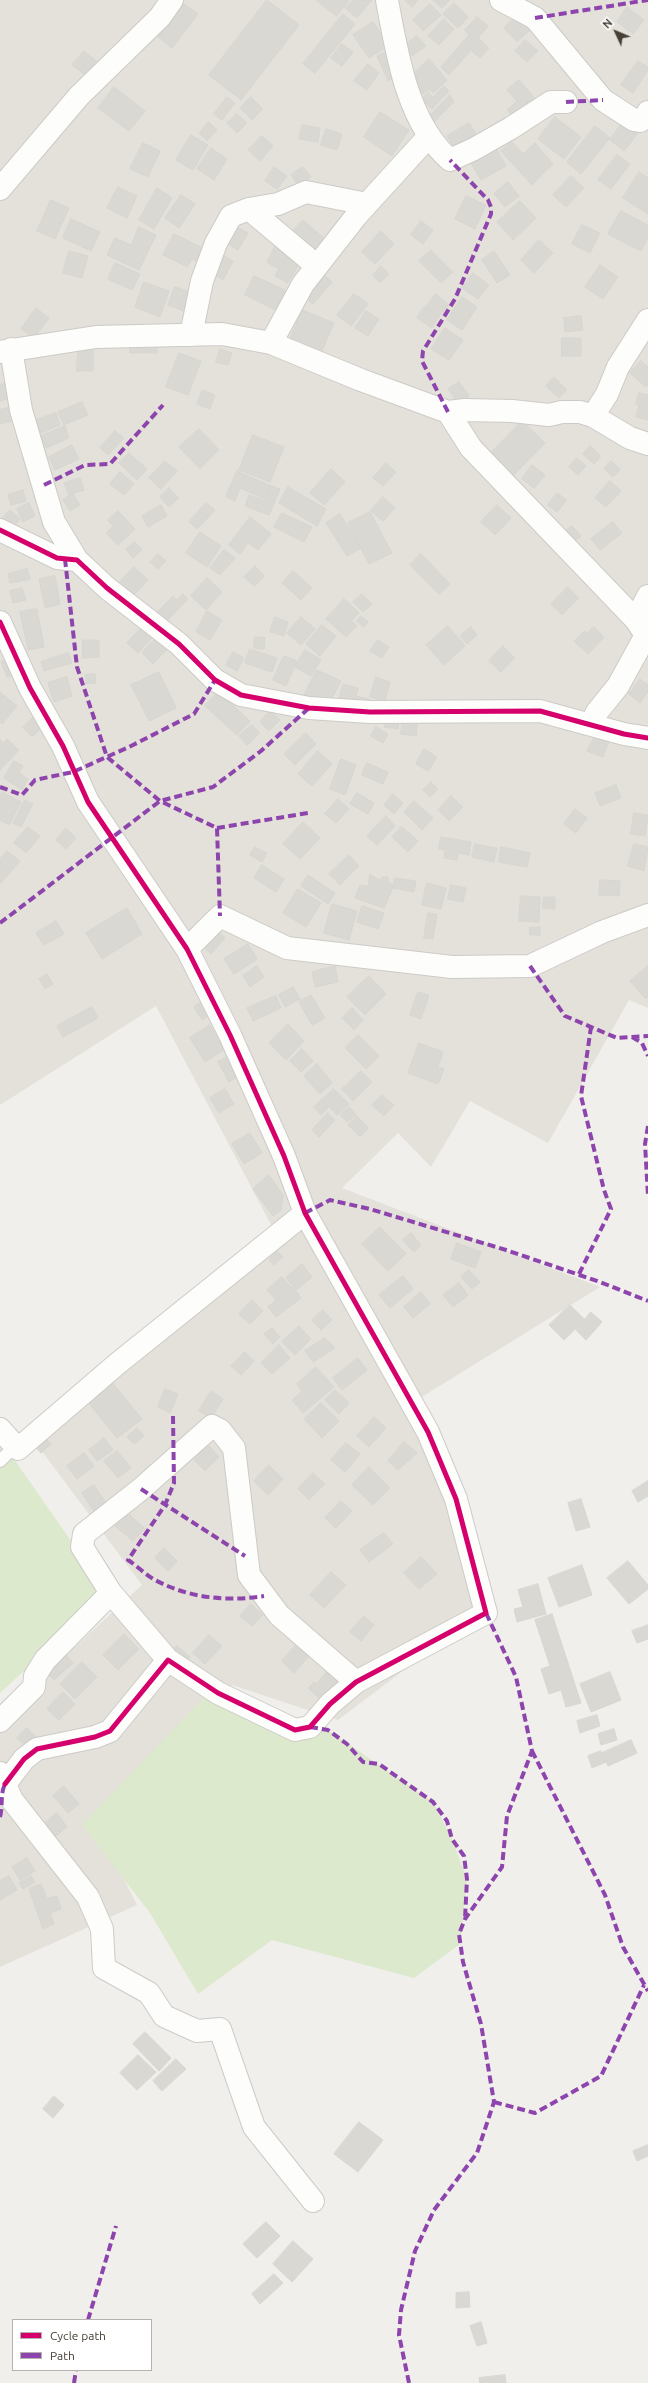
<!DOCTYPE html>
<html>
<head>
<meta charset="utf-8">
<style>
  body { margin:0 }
  #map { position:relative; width:648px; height:2383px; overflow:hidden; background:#f0efeb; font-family:Ubuntu,sans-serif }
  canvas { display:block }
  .legend { position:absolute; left:12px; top:2319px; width:140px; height:52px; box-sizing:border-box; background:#fff; border:1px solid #b5b3af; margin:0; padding:5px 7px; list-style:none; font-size:12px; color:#464037 }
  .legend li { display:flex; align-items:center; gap:8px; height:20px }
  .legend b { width:20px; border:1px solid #b5b3af }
  .north { position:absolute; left:596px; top:12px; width:40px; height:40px; -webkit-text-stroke:3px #fff; paint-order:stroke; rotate:314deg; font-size:11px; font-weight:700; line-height:16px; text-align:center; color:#464037 }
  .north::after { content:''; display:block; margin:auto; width:14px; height:18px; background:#464037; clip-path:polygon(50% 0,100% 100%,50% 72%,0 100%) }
</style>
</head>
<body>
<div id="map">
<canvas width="648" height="2383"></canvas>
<ul class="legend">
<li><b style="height:5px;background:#d6006c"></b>Cycle path</li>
<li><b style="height:5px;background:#8e44ad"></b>Path</li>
</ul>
<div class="north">N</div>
</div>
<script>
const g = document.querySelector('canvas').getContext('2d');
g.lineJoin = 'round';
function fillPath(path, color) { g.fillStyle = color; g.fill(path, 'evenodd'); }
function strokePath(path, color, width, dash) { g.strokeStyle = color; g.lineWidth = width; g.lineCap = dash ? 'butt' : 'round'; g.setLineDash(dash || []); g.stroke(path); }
fillPath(new Path2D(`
  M0,0H648V1008L629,1000L548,1143L470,1101L431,1167L398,1133L342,1188L600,1287L420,1398L494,1602L338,1720L232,1685L95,1822L137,1905L0,1967V1716L142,1585L35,1442L278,1238L156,1006L0,1105Z`), '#e3e1d9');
fillPath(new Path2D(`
  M0,1439L108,1594L0,1693Z
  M212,1689L328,1730L433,1802L452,1839L467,1879L460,1944L414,1978L272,1940L198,1994L150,1913L82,1825Z`), '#dde9cd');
const building = new Path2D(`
  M267,0L299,25L241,100L209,75Z
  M316,0H349L337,16Z
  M353,0H372L357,18L345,8Z
  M405,0H418L412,7Z
  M433,0H450L442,8Z
  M181,2L198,14L172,48L156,35Z
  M454,3L468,17L458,28L443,14Z
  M430,4L441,15L423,31L413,20Z
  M627,7L644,20L633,34L617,22Z
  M343,14L355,24L315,73L303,64Z
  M516,16L530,30L517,42L504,28Z
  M477,17L488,26L478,38L489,48L480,58L471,50L449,75L441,67L469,35L465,30Z
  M444,19L454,29L439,45L428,36Z
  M373,22L389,45L369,58L353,35Z
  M417,36L426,46L412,56L404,46Z
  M525,40L538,51L527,62L515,51Z
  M342,44L353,52L342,66L331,58Z
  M391,50L402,74L388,81L377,56Z
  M84,51L96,61L85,75L72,65Z
  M429,59L447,80L433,93L429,89L423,94L409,78Z
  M638,61L648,67V70L633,93L621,85Z
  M368,64L379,73L367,90L354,81Z
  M519,80L538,102L517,121L507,110L517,101L507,90Z
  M444,86L449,91L432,109L421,99L428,92L433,97Z
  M114,87L145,111L129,131L98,108Z
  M450,95L454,102L433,123L425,115L428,111L431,114Z
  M227,97L235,103L222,120L214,114Z
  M251,97L263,109L252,120L240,108Z
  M380,112L409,130L392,156L364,137Z
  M237,114L247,123L237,133L227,123Z
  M555,117L581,137L564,159L538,139Z
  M209,122L217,130L207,141L199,133Z
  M623,122L638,133L624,151L610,140Z
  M469,123L478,137L456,150L447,136Z
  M302,125L320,128L318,142L299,139Z
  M595,126L610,138L581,174L567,162Z
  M326,129L342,134L337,150L321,145Z
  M191,135L208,145L193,170L176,160Z
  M262,136L273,146L260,161L248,150Z
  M512,142L523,154L535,143L553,164L532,185L501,151Z
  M143,143L160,151L148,177L130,169Z
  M494,145L506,166L481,180L469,160Z
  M211,148L227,159L214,180L197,169Z
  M617,155L630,164L611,189L598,180Z
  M274,167L287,176L277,189L265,181Z
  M303,167L311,177L299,186L291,175Z
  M639,172L648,178V214L623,198Z
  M571,176L584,188L566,207L553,195Z
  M508,182L519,196L505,207L494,194Z
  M118,187L137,196L127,218L107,208Z
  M157,188L172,198L154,229L139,220Z
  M181,195L195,204L179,228L165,218Z
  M466,196L486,205L475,229L455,219Z
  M51,200L69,208L55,239L37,231Z
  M520,201L536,218L513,240L497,222Z
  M621,211L648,225V237L641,251L608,234Z
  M71,219L100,232L91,251L63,238Z
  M303,220L326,240L313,254L291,233Z
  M421,221L433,230L423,244L411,235Z
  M234,225L248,233L238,250L224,241Z
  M582,225L600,233L590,253L572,244Z
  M139,227L156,235L139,270L107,255L115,238L131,245Z
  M381,231L394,244L375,264L362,252Z
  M174,234L210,252L204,265L192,259L187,267L163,255Z
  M539,240L553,253L534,273L521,260Z
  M275,247L300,262L288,283L275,276L279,269L267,262Z
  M431,250L453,272L441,283L419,261Z
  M69,251L88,256L82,278L63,273Z
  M494,251L510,275L497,283L482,260Z
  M217,252L233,261L223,280L207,271Z
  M115,263L140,274L132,290L108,279Z
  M600,265L618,277L603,299L585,287Z
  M381,266L389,274L380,283L373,275Z
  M321,272L332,282L313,304L301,294Z
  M473,273L489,285L478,299L462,288Z
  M254,276L285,290L275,310L245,295Z
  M144,282L169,291L160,317L135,307Z
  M175,287L196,294L189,313L168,305Z
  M354,294L368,304L351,326L337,315Z
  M436,294L449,305L438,318L425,308Z
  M462,297L477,307L462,330L447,320Z
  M36,308L49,318L34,338L21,329Z
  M423,308L438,318L432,328L417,318Z
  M302,310L334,323L321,353L290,340Z
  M366,311L379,319L368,336L355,328Z
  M581,316L583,330L565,332L564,318Z
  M445,328L463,340L449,360L431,349Z
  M562,338H581V356H562Z
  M130,341H157V353H130Z
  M78,346L93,347V371H77Z
  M220,349L232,353L228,365L216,362Z
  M179,353L201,361L188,395L166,387Z
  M641,361L648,367V384L646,387L630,373Z
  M554,377L567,390L559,398L546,386Z
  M459,382L469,396L459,404L448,389Z
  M8,383L12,398L0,401V385Z
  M203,390L215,395L210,409L197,404Z
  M639,393L648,395V420L636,417L639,405L636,404Z
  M82,402L88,415L64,425L58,412Z
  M15,406L17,420L0,424V410Z
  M56,413L60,425L41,433L36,420Z
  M522,421L545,443L513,476L490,454Z
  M65,426L69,438L46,448L41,436Z
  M199,429L219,450L200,469L179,447Z
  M115,431L124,438L108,455L100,448Z
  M253,435L284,447L270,482L239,470Z
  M72,445L79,459L55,470L49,457Z
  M590,446L601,456L594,464L583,454Z
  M129,453L147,469L137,480L119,463Z
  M577,458L586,466L578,475L569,467Z
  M165,461L177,471L161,489L149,478Z
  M611,461L620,469L613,477L604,469Z
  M386,463L396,472L383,486L373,478Z
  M532,465L545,475L534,488L522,479Z
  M331,469L345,482L324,505L310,493Z
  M237,471L271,486L265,499L240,488L235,501L226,497Z
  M120,472L134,484L124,495L110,484Z
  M80,478L84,490L69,495L64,483Z
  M610,481L621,491L606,507L595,498Z
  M272,486L280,489L269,515L245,506L249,495L265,501Z
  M288,487L326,509L317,526L279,503Z
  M169,488L179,498L169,507L160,497Z
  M23,490L26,501L11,505L8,495Z
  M557,493L567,500L557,512L548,505Z
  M73,494L80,505L70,511L63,500Z
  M383,497L395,508L383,521L371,511Z
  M29,503L35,516L23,522L17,509Z
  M206,503L215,510L208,518L199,510Z
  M161,505L167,516L148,527L142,516Z
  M497,505L511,518L495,535L481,522Z
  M10,510L20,519L11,530L0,520Z
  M118,511L135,529L118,545L106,533L113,526L108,520Z
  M199,511L208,518L197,529L189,522Z
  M370,512L392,553L369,564L348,523Z
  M282,513L312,527L304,542L274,527Z
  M340,514L361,548L347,556L326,523Z
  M250,517L271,534L258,550L248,543L240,554L229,545Z
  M613,522L622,533L600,550L591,539Z
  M572,526L581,536L571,544L563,533Z
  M200,532L221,546L207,567L186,553Z
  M135,542L142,550L133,558L126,549Z
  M224,550L235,558L220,575L210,568Z
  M158,554L166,561L158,569L150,562Z
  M421,554L450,584L439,594L410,565Z
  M255,566L265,576L254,586L244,577Z
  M134,567L148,580L130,599L116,586Z
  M27,569L30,579L10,583L8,574Z
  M293,571L312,588L301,600L282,583Z
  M55,576L60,604L45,608L39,579Z
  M207,578L222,592L206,610L191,596Z
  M568,587L579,598L562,615L551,604Z
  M22,588L26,600L13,603L10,591Z
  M183,594L188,599L166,622L156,613L173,596L177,600Z
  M362,594L372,604L363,612L353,602Z
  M344,599L359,613L351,621L357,626L346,637L326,619Z
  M37,609L44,647L28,650L20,612Z
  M207,611L222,620L210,640L196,632Z
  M361,616L368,622L364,627L357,621Z
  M275,617L288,622L284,636L270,632Z
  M301,617L315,629L301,645L287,633Z
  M145,624L156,634L138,653L127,643Z
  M322,625L336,636L320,656L306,644Z
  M448,626L465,646L444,665L426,645Z
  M471,627L477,635L467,644L460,636Z
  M594,627L604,637L588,654L574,641L584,631L587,633Z
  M160,634L171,645L153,664L142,653Z
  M255,637H265L264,649L254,648Z
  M83,640H99V657L83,658Z
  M378,640L389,647L382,658L370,651Z
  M503,646L515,658L501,672L489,661Z
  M250,649L277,658L272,672L245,663Z
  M305,650L321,660L311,676L295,667Z
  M233,652L244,658L237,671L226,665Z
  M68,653L72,663L44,671L41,662Z
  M284,656L297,661L286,686L273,680Z
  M10,658L16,674L7,677L1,662Z
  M317,670L341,681L327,708L304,695Z
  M159,672L176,708L149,721L131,685Z
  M95,674L96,683L86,684L85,675Z
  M67,677L72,696L54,702L48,683Z
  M376,677L390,682L385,701L370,697Z
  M640,679L648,685V692L640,703L629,694Z
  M343,684L358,688L356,696L369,699L367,708L339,701Z
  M0,692L17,706L2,724L0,722Z
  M218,692L250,721L237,735L205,706Z
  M270,711L280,720L269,731L260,722Z
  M386,716L399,717L398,729L385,727Z
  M403,717L418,719L416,736L401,734Z
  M32,718L42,727L32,737L23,728Z
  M252,725L260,733L247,745L239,736Z
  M376,727L388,734L383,743L371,736Z
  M598,731L611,736L603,757L587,751Z
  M306,733L316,744L295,765L284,754Z
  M0,739L3,743L7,739L19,750L0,770Z
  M424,749L437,757L428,771L416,764Z
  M318,751L332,764L312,786L298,774Z
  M341,759L356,765L345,795L330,789Z
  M14,761L23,766L19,773L28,779L22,790L4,778Z
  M367,763L388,772L383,784L362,775Z
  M431,782L438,789L430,797L423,790Z
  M616,785L621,798L600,806L595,793Z
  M2,792L21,802L9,825L0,820V796Z
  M357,793L374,803L368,814L350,804Z
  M393,794L403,803L394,814L384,805Z
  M451,796L463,807L449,821L438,810Z
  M338,799L349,809L336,823L325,814Z
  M25,800L33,804L21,827L13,823Z
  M414,801L433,818L422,830L404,812Z
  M575,809L587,818L576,833L564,824Z
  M634,813L648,815L645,836L631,834Z
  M386,816L395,826L377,845L367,836Z
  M303,822L320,838L300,859L283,844Z
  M28,827L40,836L26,853L14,843Z
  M402,827L418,841L408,852L392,837Z
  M66,828L76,838L66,849L56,840Z
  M441,837L471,842L469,855L458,853L457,860L444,858L445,850L439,849Z
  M475,844L497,848L494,862L472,857Z
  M634,844L648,847L644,871L628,866Z
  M255,847L267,853L262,862L250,855Z
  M501,847L530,853L527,867L499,862Z
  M7,851L20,861L0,884V859Z
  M349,855L359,866L340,885L329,874Z
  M262,865L284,879L276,892L254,878Z
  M308,875L335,893L328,904L301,886Z
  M370,875L380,880L382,877H388V882L394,885L384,908L355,898L360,885L368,886Z
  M395,878L416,881L414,892L393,888Z
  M600,880L620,881L619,896L599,895Z
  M427,883L446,888L441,909L422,905Z
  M451,885L466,888L463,902L448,899Z
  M298,889L321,903L306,927L283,913Z
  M521,896L540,897L539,922L519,921Z
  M544,897H555V909L543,908Z
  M332,904L357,911L349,940L324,933Z
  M362,906L384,913L378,929L357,922Z
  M127,908L142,934L102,959L86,933Z
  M428,913L437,914L433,939L424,938Z
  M56,921L64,934L44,945L36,933Z
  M530,927H540V935H530Z
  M214,928L225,938L211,954L200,944Z
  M248,944L257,959L234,974L224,959Z
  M257,966L264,977L250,987L243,976Z
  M335,966L338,982L315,987L312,972Z
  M648,966V996L646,999L630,981Z
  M47,974L53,984L45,989L39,979Z
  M369,976L386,994L365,1015L347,997Z
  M293,987L300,999L285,1007L279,995Z
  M418,992L429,995L421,1019L410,1015Z
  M311,995L325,1018L312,1025L299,1002Z
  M276,996L281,1008L253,1021L247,1008Z
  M203,1001L212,1014L202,1020L194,1007Z
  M92,1007L98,1018L63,1037L57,1026Z
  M352,1008L363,1020L354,1030L342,1018Z
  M288,1024L304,1041L286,1060L269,1043Z
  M210,1025L225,1049L205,1062L190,1038Z
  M358,1035L379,1056L366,1069L345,1048Z
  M419,1043L443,1052L438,1067L444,1069L438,1084L408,1073Z
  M302,1049L313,1061L301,1072L290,1061Z
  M229,1056L240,1075L229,1082L218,1062Z
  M317,1064L332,1083L320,1094L304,1076Z
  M361,1071L372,1082L353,1101L342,1089Z
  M225,1089L234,1104L219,1113L210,1098Z
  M334,1089L349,1104L337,1115L329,1107L321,1115L314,1107Z
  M382,1095L394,1105L384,1116L372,1105Z
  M349,1107L356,1115L347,1122L340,1115Z
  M328,1113L335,1120L319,1137L312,1130Z
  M357,1116L369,1128L360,1137L348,1125Z
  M250,1133L262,1153L244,1164L232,1144Z
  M269,1175L283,1195L281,1210L273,1216L253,1189Z
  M380,1227L406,1254L388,1271L362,1244Z
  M411,1233L421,1245L414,1252L403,1240Z
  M457,1243L481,1252L475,1268L451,1259Z
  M277,1251L283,1257L274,1265L269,1260Z
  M302,1264L312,1277L296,1290L286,1278Z
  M469,1270L480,1282L472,1289L461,1277Z
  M403,1276L413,1289L390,1308L379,1295Z
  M282,1277L291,1287L276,1300L267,1290Z
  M459,1283L468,1295L453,1307L443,1295Z
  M293,1287L301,1298L276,1317L268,1307Z
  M421,1292L430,1304L413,1318L404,1307Z
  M252,1300L263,1311L250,1324L239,1314Z
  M570,1305L585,1320L564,1340L549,1325Z
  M323,1310L332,1320L321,1330L312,1320Z
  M591,1312L602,1322L586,1340L576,1330Z
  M299,1326L311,1339L295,1355L282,1342Z
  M272,1328L280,1337L273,1344L264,1334Z
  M325,1338L335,1348L313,1362L305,1351Z
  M279,1345L290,1358L272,1374L261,1363Z
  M245,1352L254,1361L241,1375L231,1366Z
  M358,1358L367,1370L342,1390L333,1378Z
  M316,1367L334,1387L303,1413L292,1400L302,1391L297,1384Z
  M111,1381L142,1419L117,1438L87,1401Z
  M165,1389L178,1394L170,1413L158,1407Z
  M335,1390L349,1403L339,1414L325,1400Z
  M211,1391L223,1399L211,1418L199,1411Z
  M321,1403L339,1421L322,1438L304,1419Z
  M374,1417L386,1428L369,1447L357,1436Z
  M137,1428L144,1436L134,1444L127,1437Z
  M43,1435L51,1444L41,1453L33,1444Z
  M104,1438L113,1450L97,1461L89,1450Z
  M404,1442L417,1453L398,1470L388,1461Z
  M346,1443L360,1454L345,1472L331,1460Z
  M208,1445L219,1457L205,1471L194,1460Z
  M117,1451L131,1468L118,1478L104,1461Z
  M84,1453L94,1466L77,1479L67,1466Z
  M269,1465L283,1479L268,1495L254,1481Z
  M369,1467L390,1488L373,1505L352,1485Z
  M313,1473L325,1484L309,1500L298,1489Z
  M648,1481V1496L638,1502L632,1491Z
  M94,1485L107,1505L95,1513L82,1493Z
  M581,1499L590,1527L576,1531L568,1503Z
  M341,1501L352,1511L336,1528L325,1518Z
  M128,1513L145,1529L133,1541L115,1526Z
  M384,1533L393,1544L369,1562L360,1550Z
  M164,1548L177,1561L168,1571L155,1558Z
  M421,1557L437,1574L419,1589L404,1573Z
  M628,1561L648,1585V1589L629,1604L607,1578Z
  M582,1565L592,1595L559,1607L548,1578Z
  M331,1572L346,1585L324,1608L310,1595Z
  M538,1584L546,1614L517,1622L514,1609L523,1607L518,1590Z
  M251,1604L263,1615L252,1626L240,1616Z
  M552,1614L581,1703L566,1707L561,1690L549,1694L541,1669L550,1666L535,1620Z
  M364,1616L374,1625L361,1641L350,1632Z
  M648,1625V1639L637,1643L632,1631Z
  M124,1634L139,1649L118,1670L103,1655Z
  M209,1635L222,1646L205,1664L193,1653Z
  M297,1644L310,1655L294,1673L282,1661Z
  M177,1646L190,1657L183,1664L170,1653Z
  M63,1651L73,1663L54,1680L43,1668Z
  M82,1662L97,1677L75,1699L60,1684Z
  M328,1671L339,1682L321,1700L308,1688L314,1682L316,1684Z
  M610,1672L621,1700L591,1712L580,1684Z
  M63,1692L75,1704L59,1720L47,1709Z
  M597,1715L600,1726L580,1733L577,1721Z
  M27,1728L39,1740L29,1750L17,1738Z
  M614,1729L617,1740L601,1745L598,1734Z
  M631,1740L637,1753L608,1766L602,1753Z
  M601,1751L606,1762L592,1768L588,1756Z
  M64,1786L79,1804L68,1813L53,1796Z
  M57,1813L67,1827L47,1843L36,1830Z
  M27,1858L35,1871L20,1880L12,1867Z
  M9,1876L17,1890L0,1900V1881Z
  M31,1876L35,1882L23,1889L19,1883Z
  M41,1884L47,1899L57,1896L61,1909L50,1913L54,1924L43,1929L29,1889Z
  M145,2032L171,2058L159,2071L133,2044Z
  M138,2055L156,2072L137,2090L120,2073Z
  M176,2059L186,2069L162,2091L153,2081Z
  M54,2096L64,2105L53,2118L43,2109Z
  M359,2122L383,2140L358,2172L334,2154Z
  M648,2145V2156L637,2161L633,2151Z
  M266,2222L280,2236L257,2258L243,2244Z
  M293,2241L313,2259L292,2282L273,2264Z
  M274,2274L283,2283L260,2304L252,2294Z
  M469,2292L470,2307L456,2308V2293Z
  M481,2322L487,2343L477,2346L470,2326Z
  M505,2375L506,2383H480L479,2378Z`);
fillPath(building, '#dad8d3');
strokePath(building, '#d8d6d1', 1);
const service = new Path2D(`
  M0,1461L9,1452L18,1449`);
const minor = new Path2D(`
  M387,0C397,54 407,122 450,160L474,149L511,128L551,102H566
  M501,0L535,18L603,100L634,120L640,121L645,118L648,112
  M0,189L79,96L160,17L172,0
  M249,209L317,266
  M191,335L202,281L216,243L231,216L249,209L278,204L306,192L367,204
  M271,343L303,284L357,215L429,136
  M11,349L21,410L54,522L77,560
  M0,352L96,337L222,334L271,343L361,380L448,412L465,410L512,411L549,415L562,412H580L593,416L630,438L648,444
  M448,412L471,448L636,620L646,635L618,686L597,712L591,724
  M593,416L607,394L618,367L648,320
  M0,530L57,558L77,560L107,588L179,644L215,680L241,695L309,708L370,712L540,711L624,734L648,738
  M636,620L648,596
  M0,622L30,688L63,746L88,802L187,949L230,1035L284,1156L305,1213L428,1432L456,1499L486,1613L356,1682L330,1704L310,1727L295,1730L218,1693L168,1660L110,1731L95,1737L37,1749L24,1759L5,1784
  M187,949L220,916L287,948L452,967L530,966L602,932L648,915
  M0,1429L18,1449L117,1364L305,1213
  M111,1593L168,1660
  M0,1721L34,1687L35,1676L45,1660L111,1593L82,1547L84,1534L141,1489L212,1426L220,1430L234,1448L249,1575L279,1615L356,1682
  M0,1773L12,1800L88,1897L102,1929L104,1968L149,1993L164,2016L197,2031L220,2029L254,2127L313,2201`);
strokePath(service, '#cdcbc7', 14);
strokePath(minor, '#cdcbc7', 24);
strokePath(service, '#fdfdfc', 12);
strokePath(minor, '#fdfdfc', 22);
strokePath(new Path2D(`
  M535,18L648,0
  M566,102L603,100
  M448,412L422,361L423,351L455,299L491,214V207L488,200L450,160
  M44,485L85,465L110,464L163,405
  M65,559L77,667L107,757L160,801L217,828L220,916
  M0,787L22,795L35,780L73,772L129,747L194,714L215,680
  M217,828L308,813
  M0,923L160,801L213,787L261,751L309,708
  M530,966L565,1016L617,1038L648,1036
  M632,1037L642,1043L648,1056
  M648,1126L645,1144L648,1196
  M305,1213L330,1200L370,1209L506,1250L600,1282L648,1301
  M579,1274L611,1209L604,1190L581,1096L591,1027
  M173,1416L174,1483L165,1505L128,1560C137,1566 146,1575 155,1580C189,1598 227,1602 264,1596
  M141,1489L245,1556
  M310,1727L328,1730L347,1744L363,1762L379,1764L433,1802L447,1821L452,1839L464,1856L467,1879L465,1919
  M532,1751L605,1895L623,1947L648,1991
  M0,1817C3,1806 0,1794 5,1784
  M494,2102L535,2113L601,2076L644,1985
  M88,2320L116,2226
  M74,2383L76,2370
  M409,2383L399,2335L401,2310L415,2251L434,2210L477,2153L494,2102L481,2024L463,1962L459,1934L465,1919L502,1867L507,1816L532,1751L516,1677L486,1613`), '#8e44ad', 4, [8, 4]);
strokePath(new Path2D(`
  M0,530L57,558L77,560L107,588L179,644L215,680L241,695L309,708L370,712L540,711L624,734L648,738
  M0,622L30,688L63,746L88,802L187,949L230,1035L284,1156L305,1213L428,1432L456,1499L486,1613L356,1682L330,1704L310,1727L295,1730L218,1693L168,1660L110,1731L95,1737L37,1749L24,1759L5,1784`), '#d6006c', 5);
</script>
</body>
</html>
